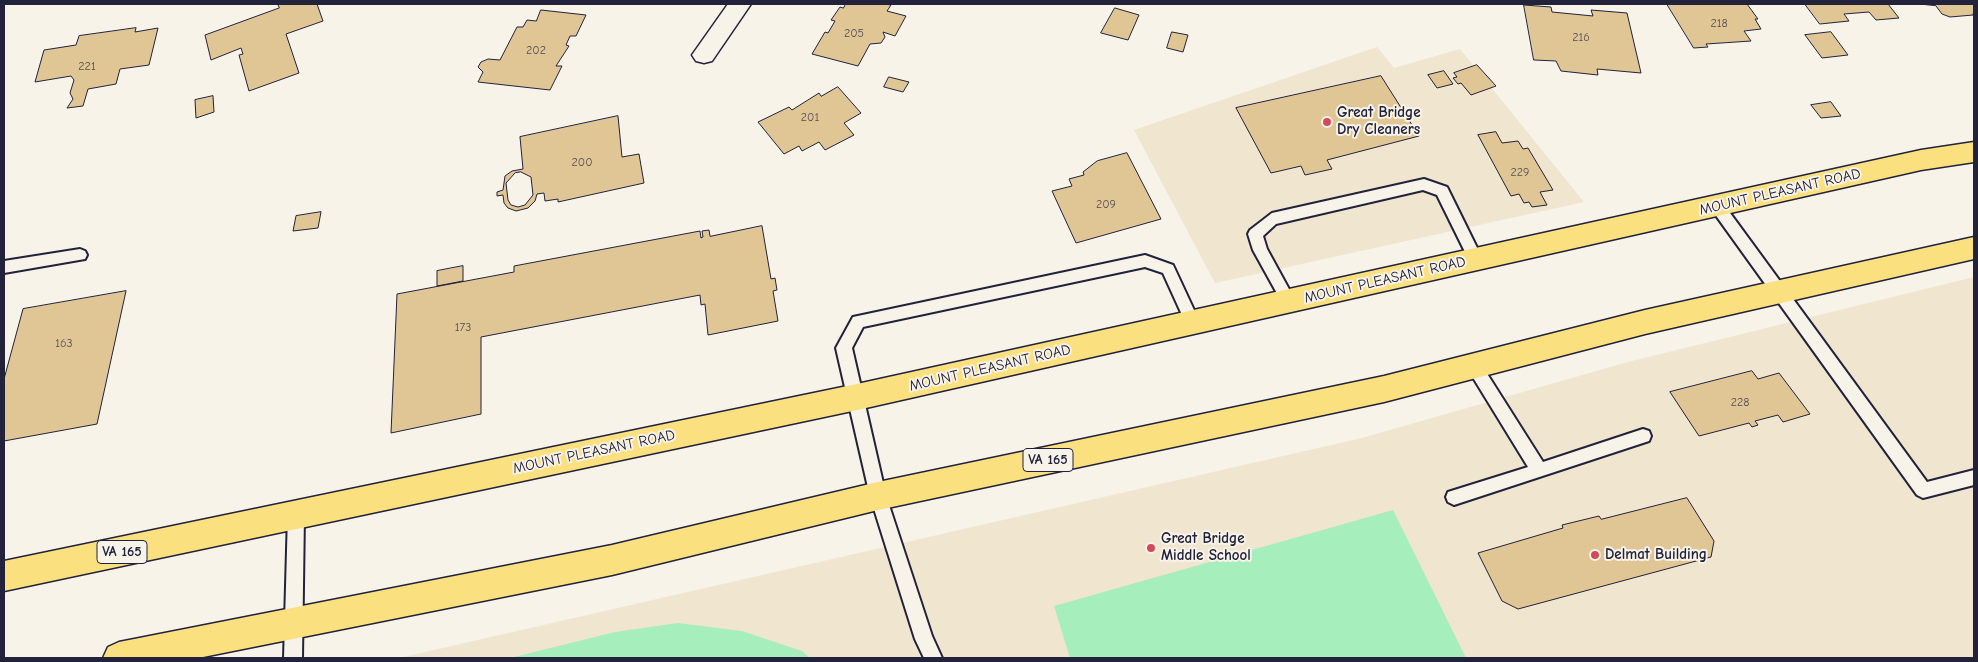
<!DOCTYPE html>
<html>
<head>
<meta charset="utf-8">
<style>
  body { margin:0 }
  #map { position:relative; width:1978px; height:662px; overflow:hidden; background:#f7f3e8; font-family:"Comic Neue",sans-serif }
  canvas { display:block }
  .frame { position:absolute; inset:0; border:5px solid #22223b; pointer-events:none }
</style>
</head>
<body>
<div id="map">
<canvas width="1978" height="662"></canvas>
<div class="frame"></div>
</div>
<script>
const g = document.querySelector('canvas').getContext('2d');
g.lineJoin = 'round';
function fillPath(path, color) { g.fillStyle = color; g.fill(path, 'evenodd'); }
function strokePath(path, color, width, dash) { g.strokeStyle = color; g.lineWidth = width; g.lineCap = dash ? 'butt' : 'round'; g.setLineDash(dash || []); g.stroke(path); }
function write(font, color, halo, rows, align = 'center') {
  g.font = font + ' "Comic Neue",sans-serif'; g.lineWidth = 4; g.setLineDash([]); g.textBaseline = 'middle'; g.strokeStyle = halo; g.fillStyle = color; for (const [text, x, y, turn = 0] of rows) {
    g.save(); g.translate(x, y); g.rotate((+turn || 0) * Math.PI / 180); g.textAlign = isNaN(turn) ? turn : align; if (halo) g.strokeText(text, 0, 0); g.fillText(text, 0, 0); g.restore();
  }
}
fillPath(new Path2D(`
  M1377,47L1394,68L1460,49L1584,202L1215,283L1134,130Z
  M1974,277V658H399L1362,438L1628,362Z`), '#f0e5cf');
fillPath(new Path2D(`
  M1393,510L1466,658H1070L1054,606Z
  M678,623L742,631L802,651L810,658H510L615,632Z`), '#a6efbd');
const building = new Path2D(`
  M278,4H317L323,21L286,34L299,73L249,91L239,55L243,54L241,48L211,60L205,35L279,8Z
  M846,4H885L891,5L887,11L906,16L895,36L883,32L885,37L881,43L870,44L858,66L812,54L825,32L828,33L835,21L831,20L840,7L843,8Z
  M1667,4H1747L1758,19H1755L1761,29L1744,31L1751,41L1706,44L1708,47L1694,48Z
  M1805,4H1888L1899,18L1876,20L1869,12L1844,14L1849,21L1820,24Z
  M1920,4H1974V10L1973,15L1950,17L1942,14L1936,6Z
  M1524,5L1551,7L1552,12L1593,16L1591,10L1627,13L1641,73L1597,69L1598,75L1561,71L1556,61L1534,60Z
  M1115,8L1139,15L1128,40L1101,33Z
  M541,10L586,15L576,36H570L566,45L569,46L556,66H562L550,90L478,82L483,72L478,67L481,62L488,59L500,60L517,27H523L527,20L536,21Z
  M136,28L135,32L158,28L149,65L120,69L116,84L88,89L83,106L67,108L73,99L70,93L74,80L71,76L35,82L44,50L76,45L79,36Z
  M1172,32L1188,35L1183,52L1167,48Z
  M1831,32L1848,55L1822,58L1805,35Z
  M1477,65L1496,86L1471,95L1461,83L1458,84L1453,78L1457,77L1454,73Z
  M1444,71L1453,84L1437,88L1428,75Z
  M1381,76L1419,136L1327,160L1332,169L1305,175L1301,166L1271,173L1236,108Z
  M889,77L909,82L903,92L884,87Z
  M838,87L861,113L844,123L854,135L825,150L819,142L802,151L799,146L784,154L758,122L789,107L792,110L819,93L821,96Z
  M213,96L214,112L196,118L195,100Z
  M1831,102L1841,116L1821,118L1811,105Z
  M618,116L622,157L639,154L644,183L558,202V199L545,201L544,193L537,194L535,201L528,208L516,211L508,208L504,203L503,195L497,196V192L503,190L505,176L512,171L523,169L520,137ZM521,172L531,177L533,195L525,205L518,207L511,205L508,200L506,183L515,173Z
  M1496,132L1502,143L1518,141L1523,149L1528,148L1553,190L1540,192L1547,205L1532,207L1529,202L1524,203L1519,194L1511,196L1478,135Z
  M1127,153L1161,219L1076,243L1052,191L1072,186L1069,179L1084,175L1083,172L1097,161Z
  M321,212L318,228L293,231L296,216Z
  M762,226L771,279L775,278L777,290L773,291L778,321L708,335L705,304L701,305L700,295L481,337V414L391,433L397,294L514,272V266L700,231L701,238L703,237L702,231L709,230L710,236Z
  M463,266V281L437,286V271Z
  M126,291L97,424L4,441V379L23,309Z
  M1752,371L1758,379L1779,373L1810,414L1783,422L1778,415L1755,421L1758,425L1752,427L1749,423L1699,436L1670,392Z
  M1687,498L1714,541L1711,557L1518,609L1502,601L1478,553L1563,528L1562,525L1599,516L1601,519Z`);
fillPath(building, '#e0c595');
strokePath(building, '#22223b', 1);
const lane = new Path2D(`
  M1424,179L1447,187L1483,260L1481,264H1471L1437,195L1423,190L1276,224L1263,236L1267,249L1296,302L1294,306L1289,308L1284,306L1253,250L1248,234L1250,230L1272,213Z
  M1717,200L1722,202L1927,482L1974,470V485L1923,498L1917,495L1712,210L1710,206L1712,202Z
  M80,249L85,251L87,255L85,259L4,273V261Z
  M1145,255L1173,265L1200,323L1198,328L1193,329L1188,328L1163,273L1145,267L863,327L852,348L886,496L932,636L942,658H924L915,639L870,496L836,348L853,317Z
  M1474,359L1479,361L1543,462L1643,429L1649,431L1651,436L1649,441L1454,505L1448,502L1446,497L1448,492L1528,467L1469,371L1466,366L1469,361Z
  M296,506L302,508L304,514L302,658H284L288,514L290,508Z`);
const street = new Path2D(`
  M728,4H751L712,61L704,63L696,61L692,55Z`);
const primary = new Path2D(`
  M1974,142V162L1921,170L857,410L4,591V561L857,384L1921,150Z
  M1974,237V259L1645,334L1384,402L878,510L612,575L198,658H103L108,647L119,642L612,545L878,482L1384,376L1645,310Z`);
strokePath(lane, '#22223b', 4);
strokePath(street, '#22223b', 3);
strokePath(primary, '#22223b', 3);
fillPath(lane, '#f7f3e8');
fillPath(street, '#f7f3e8');
fillPath(primary, '#fbe080');
for (const [x, y, r, color] of [
  [1327,122,5,"#d1495b"],
  [1151,548,5,"#d1495b"],
  [1595,555,5,"#d1495b"]
]) { const dot = new Path2D(); dot.arc(x, y, r, 0, 2 * Math.PI); g.fillStyle = color; g.fill(dot); strokePath(dot, '#f7f3e8', 2); }
write('12px', '#524b52', null, [
  ["218",1719,24],
  ["205",854,34],
  ["216",1581,38],
  ["202",536,51],
  ["221",87,67],
  ["201",810,118],
  ["200",582,163],
  ["229",1520,173],
  ["209",1106,205],
  ["173",463,328],
  ["163",64,344],
  ["228",1740,403]
]);
for (const [x, y, w] of [
  [1048,460,50],
  [122,552,50]
]) { const box = new Path2D(); box.roundRect(x - w / 2, y - 11.5, w, 23, 4); g.fillStyle = '#f7f3e8'; g.fill(box); strokePath(box, '#22223b', 1); }
write('bold 14px', '#22223b', null, [
  ["VA 165",1048,460],
  ["VA 165",122,552]
]);
write('bold 15px', '#22223b', '#f7f3e8', [
  ["Great Bridge",1337,113],
  ["Dry Cleaners",1337,130],
  ["Great Bridge",1161,539],
  ["Middle School",1161,556],
  ["Delmat Building",1605,555]
], 'left');
write('15px', '#22223b', '#f7f3e8', [
  ["MOUNT PLEASANT ROAD",1780,192,-13],
  ["MOUNT PLEASANT ROAD",1385,280,-13],
  ["MOUNT PLEASANT ROAD",990,368,-13],
  ["MOUNT PLEASANT ROAD",594,452,-12]
]);
</script>
</body>
</html>
